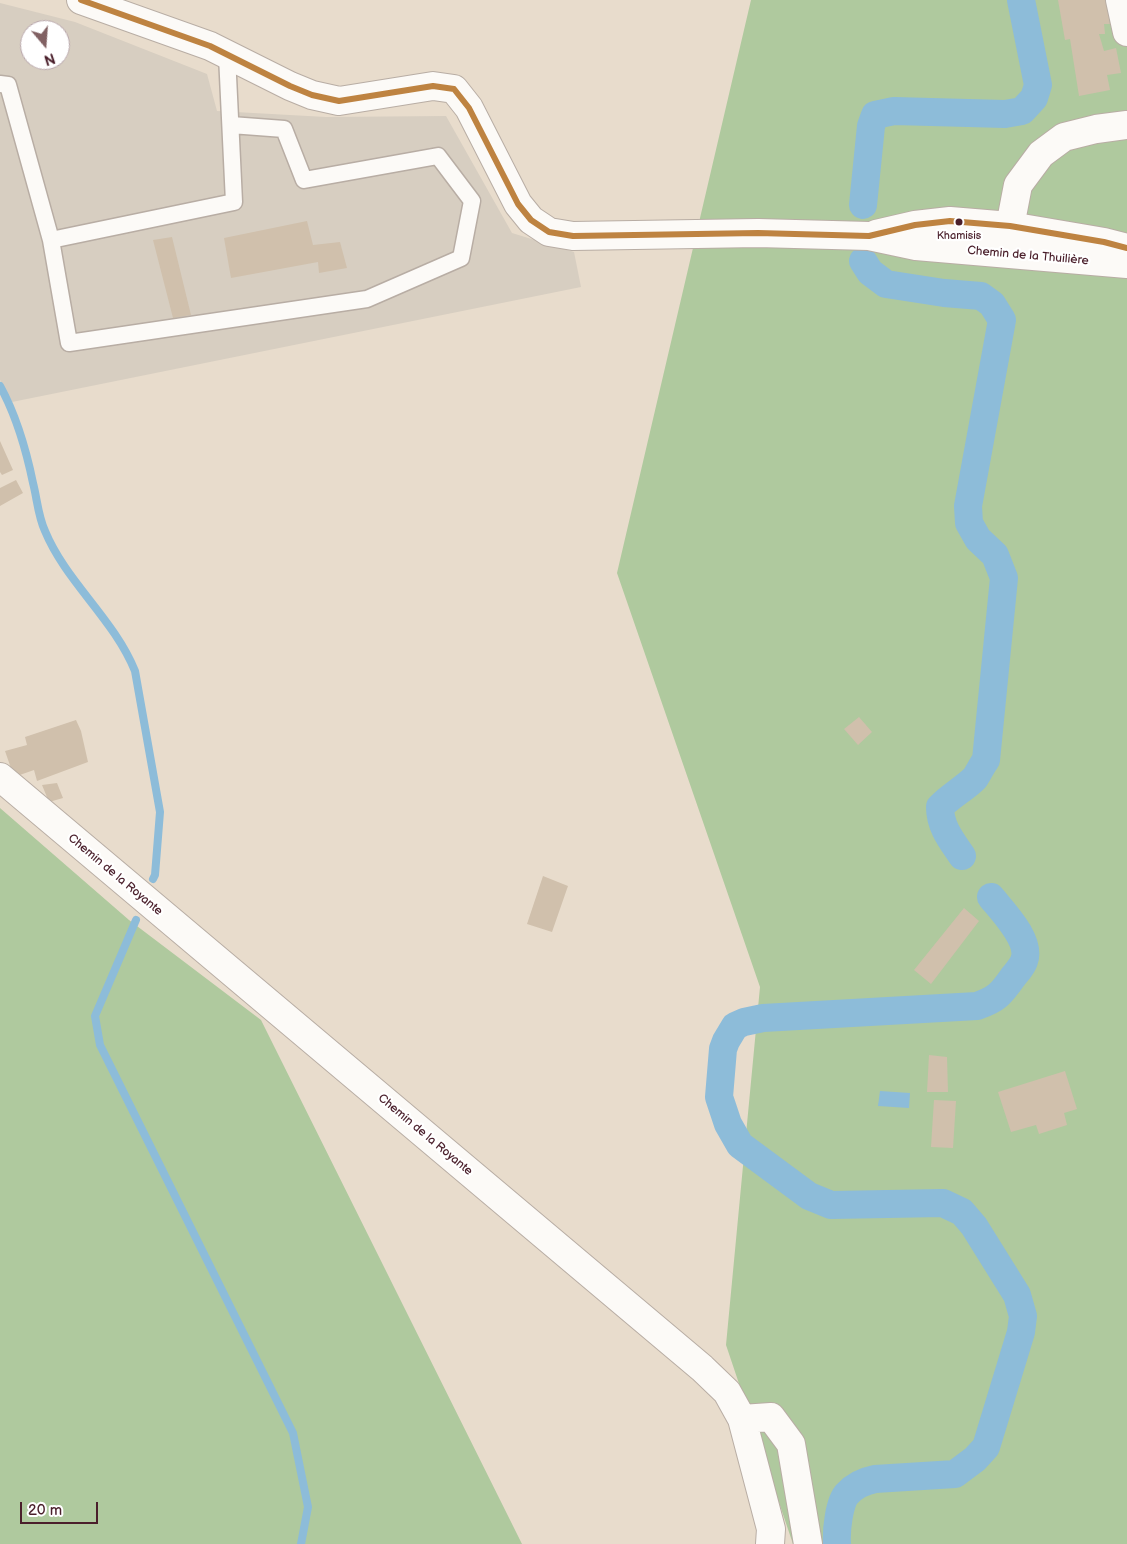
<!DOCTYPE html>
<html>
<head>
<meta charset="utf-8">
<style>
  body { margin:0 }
  #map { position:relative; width:1127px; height:1544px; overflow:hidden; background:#e8dccc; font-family:"Balsamiq Sans",sans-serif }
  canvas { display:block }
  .north { position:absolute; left:20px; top:20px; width:50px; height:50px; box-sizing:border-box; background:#fff; border:1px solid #b7a5aa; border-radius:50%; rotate:162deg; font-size:14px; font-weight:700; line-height:20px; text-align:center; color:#4a1f2b }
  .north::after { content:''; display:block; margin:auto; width:18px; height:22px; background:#816163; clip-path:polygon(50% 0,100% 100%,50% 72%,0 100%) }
  .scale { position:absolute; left:20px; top:1502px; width:78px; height:22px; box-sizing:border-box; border:2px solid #4a1f2b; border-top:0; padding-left:6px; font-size:15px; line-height:18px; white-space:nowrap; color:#4a1f2b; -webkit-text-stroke:4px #fff; paint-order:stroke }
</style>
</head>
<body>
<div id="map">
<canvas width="1127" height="1544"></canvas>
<div class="north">N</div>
<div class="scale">20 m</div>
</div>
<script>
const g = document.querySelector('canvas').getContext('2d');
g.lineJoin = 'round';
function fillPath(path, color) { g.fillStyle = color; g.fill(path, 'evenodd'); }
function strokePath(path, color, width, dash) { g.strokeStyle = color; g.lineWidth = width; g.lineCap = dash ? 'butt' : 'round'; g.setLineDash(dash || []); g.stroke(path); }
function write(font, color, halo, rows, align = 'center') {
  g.font = font + ' "Balsamiq Sans",sans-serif'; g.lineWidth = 4.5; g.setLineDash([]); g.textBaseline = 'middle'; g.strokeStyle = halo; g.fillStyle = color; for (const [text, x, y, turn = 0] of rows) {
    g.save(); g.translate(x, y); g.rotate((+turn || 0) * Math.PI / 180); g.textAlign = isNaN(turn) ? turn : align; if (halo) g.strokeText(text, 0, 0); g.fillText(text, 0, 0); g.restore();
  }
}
fillPath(new Path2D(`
  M0,3L75,22L207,74L217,111L326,117L446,116L512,233L574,252L581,287L12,402L0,380ZM30,30H60V60H30Z`), '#d7cec1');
fillPath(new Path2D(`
  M751,0H1127V1544H793L726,1345L760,987L617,573Z
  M0,808L129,920L261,1020L522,1544H0Z`), '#afc99e');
fillPath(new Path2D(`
  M880,1091L910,1093L909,1108L878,1106Z`), '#8dbcd9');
strokePath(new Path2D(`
  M0,386C17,417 26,449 33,483C37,498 38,516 45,531C66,582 114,619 135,671L160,812L155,875L153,879
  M136,920L95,1016L100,1045L293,1433L308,1507L301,1544`), '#8dbcd9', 8);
strokePath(new Path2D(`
  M863,205L871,126L875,115L894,111L1005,114L1022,111L1034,98L1038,85L1021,0
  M863,261L870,272L886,284L944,293L981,296L992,304L1002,320L968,506L969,523L978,539L995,555L1004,578L986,760C982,765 979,772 975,778C964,789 950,796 940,807C940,827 952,841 962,856
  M837,1544C836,1532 839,1502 847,1494C854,1486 865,1481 875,1479L955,1474L975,1459L986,1447L1021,1332L1023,1316L1017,1295L974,1226L962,1212L943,1203L831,1205L809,1196L740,1145L728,1124L719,1097L723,1049L726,1041L735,1026L744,1022L763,1018L977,1006C997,999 1001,994 1013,977C1016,973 1022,967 1024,961C1032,941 1003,912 991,897`), '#8dbcd9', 28);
fillPath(new Path2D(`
  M1058,0H1107L1110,24H1104L1105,34H1099L1104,51L1116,48L1121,73L1107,75L1110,90L1079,96L1070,39L1065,40Z
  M307,221L313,245L340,242L347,268L319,273L318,262L231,278L224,238Z
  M172,237L191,315L173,318L153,240Z
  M0,441L13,470L2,475L0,472Z
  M16,480L23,493L0,506V488Z
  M859,717L872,732L858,745L844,729Z
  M76,720L81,731L88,762L37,781L34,770L14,777L5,751L27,745L25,737Z
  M57,783L63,798L49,802L42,785Z
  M543,876L568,886L552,932L527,924Z
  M964,908L979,921L931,984L914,970Z
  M929,1055L947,1057L948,1092H927Z
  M1065,1071L1077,1109L1064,1113L1067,1125L1039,1134L1036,1125L1011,1132L998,1092Z
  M934,1100L956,1101L953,1148L931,1147Z`), '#d0c0ac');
const lane = new Path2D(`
  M227,55L234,202L51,240L69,343L367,299L461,258L472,201L438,156L304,180L284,129L231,125
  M0,84L8,85L51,240`);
const street = new Path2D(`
  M1120,0L1127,32
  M1007,242L1018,185L1041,154L1064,137L1096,129L1127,125
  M0,777L702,1368L727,1392L742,1419L771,1529L770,1544
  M742,1419L771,1417L791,1444L808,1544`);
const secondary = new Path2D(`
  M81,0L210,46L290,86L312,95L339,101L433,86L454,89L469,108L518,204L531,220L549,232L573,236L758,233L869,236L916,246L1127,264
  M876,234L915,225L950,221L1010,226L1104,242L1127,248`);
strokePath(lane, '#b8ada4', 19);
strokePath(street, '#b8ada4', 30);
strokePath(secondary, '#b8ada4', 30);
strokePath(lane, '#fcfaf7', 16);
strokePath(street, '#fcfaf7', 28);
strokePath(secondary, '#fcfaf7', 28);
strokePath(new Path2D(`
  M81,0L210,46L290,86L312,95L339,101L433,86L454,89L469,108L518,204L531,220L549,232L573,236L758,233L869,236L915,225L950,221L1010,226L1104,242L1127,248`), '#be8341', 6);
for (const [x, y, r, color] of [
  [959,222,4.5,"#4a1f2b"]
]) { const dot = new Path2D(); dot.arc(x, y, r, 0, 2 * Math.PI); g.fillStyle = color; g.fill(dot); strokePath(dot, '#fff', 2); }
write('11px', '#4a1f2b', '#fff', [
  ["Khamisis",959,236]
]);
write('12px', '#4a1f2b', '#fff', [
  ["Chemin de la Thuilière",1028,256,5],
  ["Chemin de la Royante",115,875,40],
  ["Chemin de la Royante",425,1135,40]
]);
</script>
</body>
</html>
